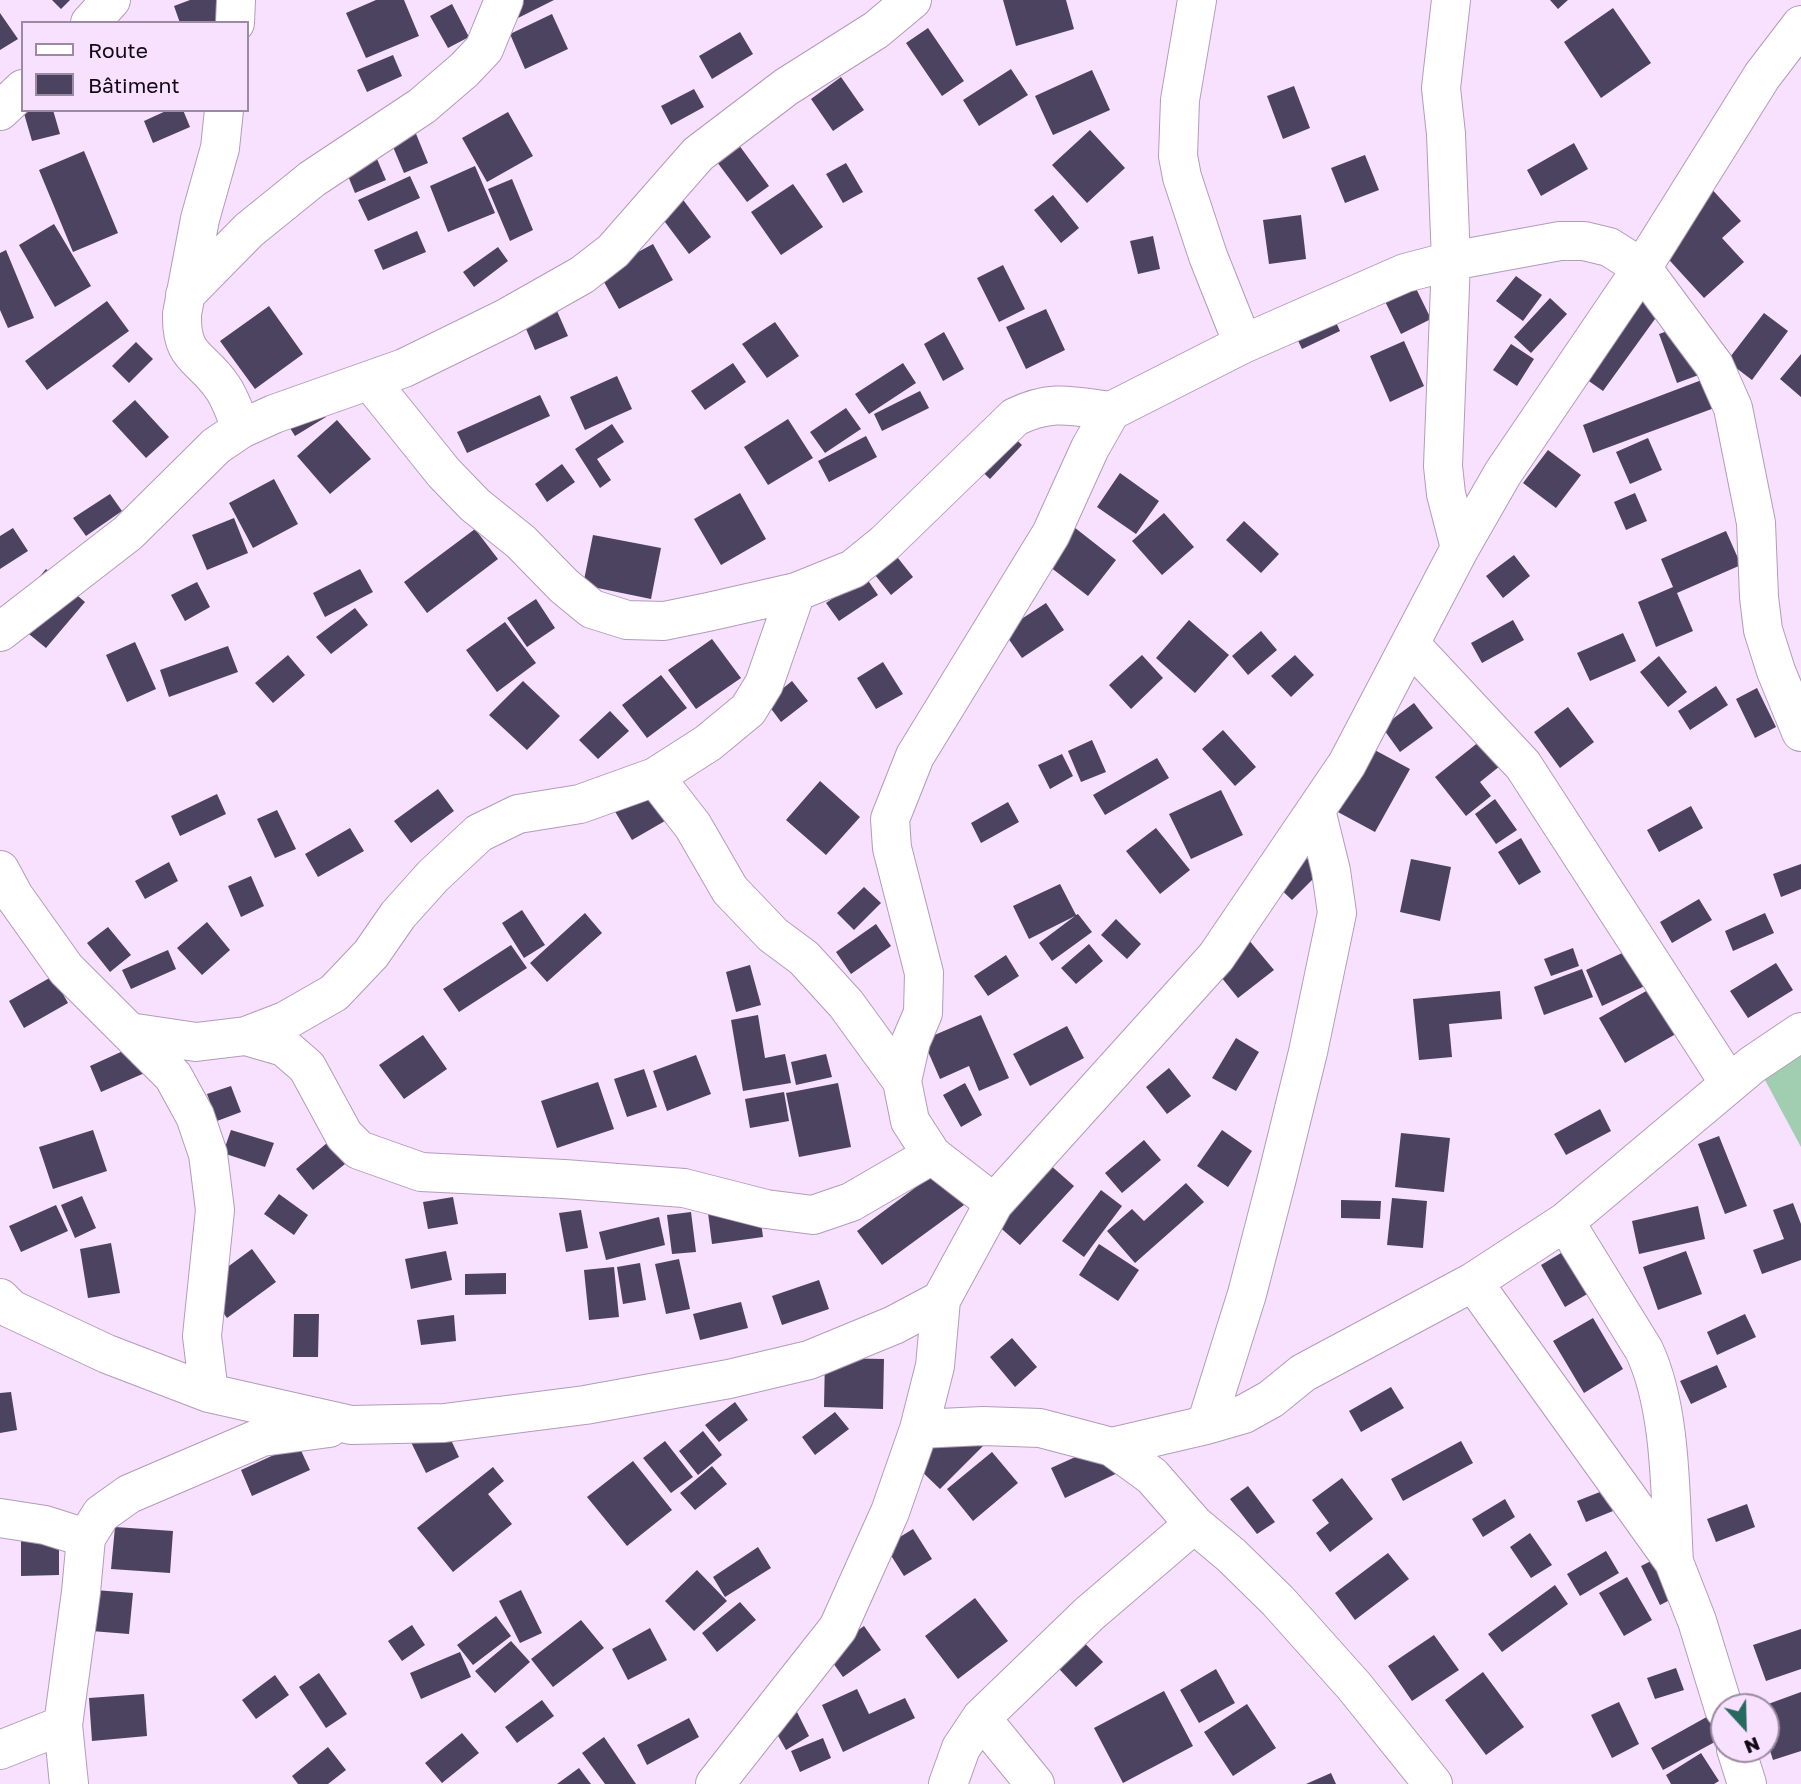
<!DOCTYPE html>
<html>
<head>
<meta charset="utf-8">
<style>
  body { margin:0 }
  #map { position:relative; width:1801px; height:1784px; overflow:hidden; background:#f8e0ff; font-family:"Golos Text",sans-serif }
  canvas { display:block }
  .legend { position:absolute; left:21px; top:21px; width:228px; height:91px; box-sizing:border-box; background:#f8e0ff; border:2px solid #9c8aa1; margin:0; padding:9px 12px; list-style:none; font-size:21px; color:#110913 }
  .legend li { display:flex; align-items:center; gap:14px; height:35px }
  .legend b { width:35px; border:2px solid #9c8aa1 }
  .north { position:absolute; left:1710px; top:1693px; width:70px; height:70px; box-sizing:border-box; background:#f8e0ff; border:2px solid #9c8aa1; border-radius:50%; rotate:158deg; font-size:19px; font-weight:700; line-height:28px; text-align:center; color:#110913 }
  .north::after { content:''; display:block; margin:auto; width:24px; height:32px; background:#266a5d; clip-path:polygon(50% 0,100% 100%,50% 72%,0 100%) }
</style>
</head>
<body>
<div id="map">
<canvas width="1801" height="1784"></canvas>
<ul class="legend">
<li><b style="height:9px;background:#fff"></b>Route</li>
<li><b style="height:19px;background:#4b435f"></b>Bâtiment</li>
</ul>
<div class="north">N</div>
</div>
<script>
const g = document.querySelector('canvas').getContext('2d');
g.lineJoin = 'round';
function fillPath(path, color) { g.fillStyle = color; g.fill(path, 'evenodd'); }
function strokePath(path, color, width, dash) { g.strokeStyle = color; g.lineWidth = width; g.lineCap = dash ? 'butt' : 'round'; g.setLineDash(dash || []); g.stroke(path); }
fillPath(new Path2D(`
  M1801,1034V1147L1758,1067Z`), '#a1cdb1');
fillPath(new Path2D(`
  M52,0H70L61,9Z
  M190,0H217L225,23H180L174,6Z
  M376,0H404L419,36L366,58L346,13Z
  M509,0H554L518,18Z
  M1003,0H1066L1074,29L1016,46Z
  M1550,0H1568L1558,9Z
  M452,4L469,37L448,48L430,16Z
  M1613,8L1651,63L1601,98L1564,42Z
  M0,13L18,39L0,50Z
  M552,14L568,49L525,69L510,34Z
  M928,28L964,81L942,96L906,43Z
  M740,32L753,54L712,79L699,56Z
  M393,55L402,76L367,92L357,70Z
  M1011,69L1028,95L979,126L963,100Z
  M1092,70L1110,110L1053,135L1035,96Z
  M841,77L864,110L833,131L811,99Z
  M1294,86L1310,128L1283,139L1267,96Z
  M694,89L704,107L671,125L661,106Z
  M23,110H53L60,134L32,141Z
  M168,110H183L190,127L153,143L144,121Z
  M508,112L533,156L487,182L462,138Z
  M412,124L428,163L404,173L388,135Z
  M1090,130L1125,168L1087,203L1052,165Z
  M736,141L769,186L747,202L714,158Z
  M1574,143L1588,169L1541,196L1527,170Z
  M84,151L118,233L73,252L39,170Z
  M1365,155L1379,190L1345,203L1331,168Z
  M377,159L386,180L355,193L346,171Z
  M846,163L863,192L843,203L826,174Z
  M475,166L495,213L448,232L430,186Z
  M410,176L420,198L368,221L358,200Z
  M512,179L533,230L510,241L488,189Z
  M793,184L823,227L781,255L751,212Z
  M1708,185L1741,221L1722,238L1744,262L1704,298L1650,239Z
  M1053,195L1079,228L1061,243L1034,210Z
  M681,197L711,237L689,254L659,214Z
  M1301,215L1306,259L1269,264L1263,220Z
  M54,224L91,286L55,307L19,245Z
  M417,231L426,252L383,270L374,250Z
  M1153,236L1160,269L1138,274L1130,241Z
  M653,244L673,280L619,309L599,273Z
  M498,247L508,261L474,287L463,272Z
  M6,250L34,318L8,328L0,310V253Z
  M1003,265L1025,309L999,322L977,278Z
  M1409,274L1431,319L1401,334L1379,289Z
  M1645,274L1673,294L1603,391L1576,372Z
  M1516,276L1542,295L1523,321L1496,301Z
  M550,295L568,336L535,350L518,310Z
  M1550,298L1567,314L1531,353L1514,337Z
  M107,301L129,331L47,390L25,361Z
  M269,306L303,354L255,389L220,341Z
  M1329,307L1340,331L1302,349L1291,326Z
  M1046,309L1065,350L1026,369L1006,327Z
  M1764,313L1788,331L1752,380L1727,361Z
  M775,322L799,356L767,378L742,344Z
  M1687,324L1704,373L1677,383L1659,334Z
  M944,332L964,369L943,381L924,344Z
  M1404,341L1424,386L1390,402L1370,356Z
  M136,342L153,359L129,383L112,366Z
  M1511,344L1534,359L1517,386L1493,370Z
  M1801,354V397L1780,379Z
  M733,363L746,382L705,410L691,391Z
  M903,363L916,383L869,414L855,394Z
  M617,376L632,409L585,430L570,397Z
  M1707,378L1717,407L1593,453L1583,425Z
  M920,391L929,408L882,431L874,414Z
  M312,393L326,417L295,436L280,412Z
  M540,395L550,416L467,453L457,432Z
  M135,400L169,437L146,458L112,421Z
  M846,408L861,429L825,453L810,432Z
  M788,419L813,458L768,485L744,447Z
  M337,420L371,459L330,494L297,456Z
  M612,424L624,442L597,459L611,480L600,488L575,449Z
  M1003,427L1022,445L990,479L971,461Z
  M866,436L877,457L829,482L818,461Z
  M1648,438L1662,470L1630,484L1616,452Z
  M1548,450L1581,475L1556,508L1523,483Z
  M562,464L575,482L547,502L535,484Z
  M1120,473L1159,501L1136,534L1097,507Z
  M274,479L298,524L253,548L229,503Z
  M740,493L766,539L721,565L694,519Z
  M1635,493L1647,521L1626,530L1614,502Z
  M110,494L122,511L86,536L73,518Z
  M1164,513L1194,547L1162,575L1132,541Z
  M234,518L248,553L207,570L192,535Z
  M1065,520L1116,560L1088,596L1037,557Z
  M1244,521L1279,554L1261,573L1226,540Z
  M13,528L28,551L0,569V536Z
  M475,529L498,559L427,613L404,582Z
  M1726,531L1741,565L1677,593L1693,631L1656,647L1638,602L1673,587L1661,559Z
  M593,535L661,548L651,599L583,585Z
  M894,553L913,577L891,595L871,570Z
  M1514,555L1530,576L1503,598L1486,576Z
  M46,569L85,602L46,648L7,616Z
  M360,569L373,592L325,617L313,593Z
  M865,576L878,595L839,621L826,603Z
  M197,582L210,607L185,621L171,595Z
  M536,599L555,628L527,647L507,618Z
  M1046,603L1064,630L1022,658L1003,631Z
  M355,608L368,625L331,654L316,637Z
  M1189,620L1229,655L1195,693L1156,658Z
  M1513,620L1524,640L1482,663L1471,643Z
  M505,622L536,663L497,692L466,650Z
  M1261,631L1277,650L1248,675L1232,656Z
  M1623,633L1636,661L1590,681L1577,653Z
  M712,639L741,678L696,709L668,670Z
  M135,642L156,689L127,702L106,655Z
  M228,646L238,672L169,697L160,670Z
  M288,655L305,675L273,703L255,683Z
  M1142,655L1163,678L1131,709L1109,685Z
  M1295,655L1314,675L1291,697L1271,676Z
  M1659,656L1687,692L1668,707L1640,672Z
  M883,662L903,694L876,709L857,678Z
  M661,675L687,708L647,738L622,705Z
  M523,681L560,716L527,750L489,715Z
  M792,681L808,701L781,722L766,702Z
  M1716,686L1728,705L1690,730L1678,711Z
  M1757,688L1776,727L1755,738L1736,699Z
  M1414,703L1433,728L1400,752L1382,727Z
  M1568,707L1594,742L1560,768L1534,732Z
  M610,711L629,731L598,759L579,740Z
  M1495,729L1515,754L1480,782L1491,796L1466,816L1435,777Z
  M1223,730L1256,767L1235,786L1202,749Z
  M1092,740L1106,772L1081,782L1068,751Z
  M1371,748L1410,769L1375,832L1336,811Z
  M1062,754L1073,776L1050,789L1038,765Z
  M1157,758L1169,778L1105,815L1093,795Z
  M652,771L677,814L632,840L607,798Z
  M820,781L860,817L826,855L786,820Z
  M438,789L454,811L411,843L394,821Z
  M1221,790L1243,835L1191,859L1169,814Z
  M217,794L226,814L180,836L171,816Z
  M1495,799L1517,830L1496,844L1475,814Z
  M1008,802L1019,822L981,843L971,823Z
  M1691,806L1703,828L1659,852L1647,830Z
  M277,810L296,849L275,858L257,819Z
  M350,828L364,851L318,877L305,854Z
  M1156,828L1190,870L1160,894L1126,851Z
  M1521,838L1541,872L1519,885L1498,852Z
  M1302,853L1320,872L1292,900L1272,881Z
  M1411,859L1451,867L1440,921L1400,912Z
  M169,862L178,881L145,899L135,881Z
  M1801,864V889L1781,897L1773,874Z
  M251,876L264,906L241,917L228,886Z
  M1060,884L1076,915L1078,914L1092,932L1052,961L1039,943L1075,916L1029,939L1013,906Z
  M864,887L881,903L854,930L837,913Z
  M1699,899L1712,920L1672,943L1660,922Z
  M522,910L545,945L524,958L502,923Z
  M585,913L602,933L547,982L530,963Z
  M1765,913L1774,933L1733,951L1725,931Z
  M1116,919L1141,944L1127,959L1101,935Z
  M207,922L230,950L202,975L177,948Z
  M876,924L891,946L851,974L836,952Z
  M108,927L131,955L110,972L87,943Z
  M1248,939L1274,970L1238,998L1213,967Z
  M1089,944L1103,961L1076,984L1061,968Z
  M511,945L527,968L459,1012L443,989Z
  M1573,948L1579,966L1551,976L1544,959Z
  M1633,948L1649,984L1602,1006L1586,970Z
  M168,950L176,969L131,989L122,970Z
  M1006,955L1019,976L988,996L974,976Z
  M1776,963L1793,990L1748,1018L1730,991Z
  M750,965L761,1005L736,1012L726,972Z
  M1582,969L1593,997L1544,1015L1534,987Z
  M53,976L68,1003L24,1028L9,1001Z
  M1662,982L1688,1027L1625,1063L1599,1018Z
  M1500,991L1502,1019L1449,1024L1452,1057L1419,1060L1413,999Z
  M758,1015L765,1058L785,1054L791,1083L743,1091L731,1020Z
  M981,1015L1009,1078L979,1091L969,1066L940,1079L923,1040Z
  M1067,1026L1084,1058L1030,1086L1013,1054Z
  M423,1035L447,1069L404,1099L379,1065Z
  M1236,1038L1259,1052L1236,1091L1212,1078Z
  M134,1046L147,1072L101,1092L90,1066Z
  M826,1054L832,1077L796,1085L791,1062Z
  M696,1055L711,1094L667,1111L653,1071Z
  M1169,1068L1191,1096L1167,1114L1146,1087Z
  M644,1069L657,1107L627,1117L614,1079Z
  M598,1082L614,1129L557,1148L541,1101Z
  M838,1083L851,1147L799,1157L786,1093Z
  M965,1083L982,1115L961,1127L943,1095Z
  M231,1086L241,1112L217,1121L207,1094Z
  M784,1092L789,1121L750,1128L745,1099Z
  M1600,1109L1611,1131L1566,1155L1554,1134Z
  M93,1130L107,1171L53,1189L39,1147Z
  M231,1130L274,1143L265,1167L223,1153Z
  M1222,1130L1252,1151L1228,1187L1197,1166Z
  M1401,1133L1450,1138L1444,1192L1395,1187Z
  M1719,1136L1747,1206L1725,1214L1698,1144Z
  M1144,1140L1161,1160L1122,1193L1105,1173Z
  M327,1143L345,1164L313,1190L296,1169Z
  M1049,1164L1074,1186L1020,1245L995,1223Z
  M939,1170L964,1205L882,1265L857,1231Z
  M1186,1183L1204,1202L1135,1263L1107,1231L1132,1209L1144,1221Z
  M1101,1190L1122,1206L1084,1257L1062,1241Z
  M279,1194L308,1215L294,1235L264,1214Z
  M82,1196L96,1228L75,1238L61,1205Z
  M453,1197L458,1224L428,1229L423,1202Z
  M1392,1198L1427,1201L1423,1248L1387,1245Z
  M1341,1200L1381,1201L1380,1219L1341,1218Z
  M1793,1203L1801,1224V1260L1762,1274L1753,1250L1784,1239L1773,1210Z
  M56,1205L68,1231L21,1252L9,1226Z
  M1698,1206L1705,1239L1639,1254L1632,1221Z
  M759,1207L763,1237L712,1244L708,1213Z
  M581,1210L588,1248L566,1252L559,1213Z
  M691,1212L696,1252L672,1254L667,1215Z
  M659,1217L665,1245L606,1260L599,1232Z
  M111,1243L120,1293L88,1298L80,1249Z
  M1099,1244L1139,1270L1118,1301L1079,1275Z
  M252,1249L276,1282L227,1318L203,1285Z
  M1566,1250L1589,1293L1565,1307L1541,1265Z
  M446,1251L452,1280L411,1289L405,1259Z
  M1686,1251L1702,1294L1658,1310L1643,1267Z
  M679,1259L690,1309L666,1314L655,1264Z
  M640,1263L646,1300L623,1304L617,1267Z
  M614,1267L619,1317L589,1320L584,1270Z
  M506,1273V1294L465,1295V1274Z
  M819,1280L829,1309L782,1325L772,1296Z
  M741,1302L748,1328L700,1340L693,1314Z
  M294,1314H319L318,1357H293Z
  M1745,1314L1756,1337L1717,1355L1707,1332Z
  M454,1315L456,1341L421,1345L417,1320Z
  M1593,1318L1623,1369L1584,1393L1553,1341Z
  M1012,1338L1037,1367L1015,1387L990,1357Z
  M825,1358L884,1359L883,1409L824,1407Z
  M1717,1365L1727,1387L1691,1404L1680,1381Z
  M1391,1387L1404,1408L1361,1432L1349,1411Z
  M11,1392L17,1430L0,1433V1393Z
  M735,1402L748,1420L719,1442L705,1425Z
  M835,1412L849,1429L815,1455L802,1437Z
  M960,1419L985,1444L940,1489L915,1465Z
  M443,1423L459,1457L426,1473L410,1440Z
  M703,1431L722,1455L698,1475L679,1451Z
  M1115,1439L1128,1468L1065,1498L1051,1468Z
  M665,1441L693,1477L671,1493L643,1458Z
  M1461,1441L1473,1463L1403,1501L1391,1479Z
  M298,1444L310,1470L252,1496L241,1470Z
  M992,1452L1018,1483L973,1521L947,1489Z
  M633,1461L672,1510L627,1546L587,1497Z
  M712,1466L727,1484L695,1510L680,1493Z
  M493,1467L504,1481L488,1494L512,1524L453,1572L417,1528Z
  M1342,1478L1373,1519L1330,1552L1316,1533L1329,1523L1312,1500Z
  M1248,1486L1275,1522L1257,1534L1230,1499Z
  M1605,1490L1613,1511L1586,1522L1577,1501Z
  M1505,1499L1515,1517L1483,1537L1472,1519Z
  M1747,1504L1755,1527L1716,1542L1707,1519Z
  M115,1527L173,1531L170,1573L111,1569Z
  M913,1529L932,1559L904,1576L885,1546Z
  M21,1533H59V1575L21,1576Z
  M1530,1533L1552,1565L1531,1578L1510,1547Z
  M758,1547L771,1568L725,1597L713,1577Z
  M1606,1551L1619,1573L1580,1596L1567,1574Z
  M1388,1553L1409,1579L1355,1620L1335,1593Z
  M1661,1556L1680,1595L1660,1605L1641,1566Z
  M697,1570L727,1601L694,1631L665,1601Z
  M1627,1577L1652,1620L1624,1636L1599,1593Z
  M1555,1585L1568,1604L1502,1652L1488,1634Z
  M95,1590L133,1593L129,1634L91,1631Z
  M521,1590L542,1633L520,1643L499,1601Z
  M975,1598L1008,1641L958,1679L925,1636Z
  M740,1602L756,1620L717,1652L702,1633Z
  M496,1616L511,1636L473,1665L457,1645Z
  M581,1620L604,1648L553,1687L531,1659Z
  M412,1625L425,1645L402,1661L388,1641Z
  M864,1626L881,1650L843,1677L826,1653Z
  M650,1628L667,1660L628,1680L612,1649Z
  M1801,1629V1669L1766,1681L1753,1645Z
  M1074,1632L1103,1662L1076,1687L1048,1657Z
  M1434,1635L1459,1670L1412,1701L1388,1666Z
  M511,1641L530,1662L495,1693L475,1671Z
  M460,1652L471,1677L421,1699L410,1673Z
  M1676,1668L1684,1690L1655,1699L1647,1678Z
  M1216,1669L1235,1703L1199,1723L1180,1690Z
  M1483,1672L1524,1727L1486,1755L1445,1700Z
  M319,1673L347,1714L326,1728L299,1687Z
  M275,1675L289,1695L256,1719L242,1700Z
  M857,1689L869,1714L905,1698L915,1718L843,1752L822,1705Z
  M1164,1691L1193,1746L1123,1783L1094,1728Z
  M1801,1692V1751L1773,1760L1766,1738V1707H1760Z
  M144,1694L147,1736L92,1741L89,1698Z
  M542,1700L554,1716L517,1743L505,1727Z
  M1619,1702L1639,1744L1612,1758L1591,1715Z
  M1247,1704L1276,1748L1233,1776L1204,1732Z
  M797,1712L809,1736L786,1750L772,1725Z
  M1712,1714L1724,1737L1663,1770L1651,1748Z
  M689,1718L699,1737L647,1765L637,1745Z
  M462,1733L479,1753L442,1783L425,1763Z
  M604,1737L636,1784H605L582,1753Z
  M823,1738L831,1758L800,1772L791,1751Z
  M328,1747L346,1770L328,1784H298L292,1776Z
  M1701,1753L1719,1781L1714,1784H1671L1666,1775Z
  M579,1768L591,1784H557Z
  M1331,1773L1336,1784H1306Z`), '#4b435f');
const minor = new Path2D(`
  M1197,0L1180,100L1178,156L1182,177L1208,256L1243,344
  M1451,0L1441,88L1446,134L1451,261L1443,466L1446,494L1460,548
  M90,23L111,0
  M235,23L236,0
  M224,110L220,148L200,219L182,314C181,360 201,355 223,388C231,400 236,415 241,429
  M0,111L23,89
  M185,295L249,230L312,179L422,106L464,70L484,49L504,0
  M370,381L444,473L475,505L521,542L564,586L592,609L627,620L664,621L708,612L796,592L853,569L885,543L1015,417C1052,399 1072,406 1111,411
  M0,632L128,533L216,446L241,429L274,414L404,368L506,318L582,275L613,251L698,154L786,87L876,30L912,0
  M1410,644L1523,765L1729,1083
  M655,777L693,826L730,890L773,935L804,958L846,1004L902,1081
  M0,870L14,896L66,969L129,1032L196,1042L246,1036L284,1047L307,1067L344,1135L359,1150L421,1172L564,1179L684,1188L766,1209L813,1215L851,1202L932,1155
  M129,1032L173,1076L195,1116L208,1154L215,1210L202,1336L209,1393
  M246,1036L285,1021L334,993L371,954L398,915L433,876L479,833L518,814L580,804L655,777L708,743L748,710L764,684L796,592
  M994,1203L932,1155L910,1121L902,1081L911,1041L923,1013L924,973L892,848L890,819L915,756L1051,534L1090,448L1111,411L1243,344L1405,273L1451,261L1560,241H1584L1609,247L1642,268L1714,365L1733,408L1756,523L1759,597L1763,630L1776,671L1801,732
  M1565,1222L1644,1350C1672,1409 1670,1497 1674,1562
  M1473,1282L1674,1562L1697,1621L1724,1709
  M0,1298L11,1309L107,1354L209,1393L351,1425L444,1423L585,1405L729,1379L809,1360L894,1325L941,1300
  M1206,1425L1247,1294L1277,1178L1308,1052L1337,913L1331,871L1316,810
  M919,1429L983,1426L1040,1428L1112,1447L1152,1476L1194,1524L1231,1555L1278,1601L1354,1686L1433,1784
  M1112,1447L1206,1425L1244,1414L1271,1399L1303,1373L1473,1282L1565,1222L1752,1065L1801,1032
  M0,1518L45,1525L86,1538
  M981,1718L1035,1784
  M1736,1749L1747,1784
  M0,1750L63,1725
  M69,1784L63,1725L81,1592L86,1538L101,1514L129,1494L262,1437L329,1428
  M715,1784L838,1628L890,1512L919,1429L935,1366L941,1300L994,1203L1216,957L1347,764L1460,548L1503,473L1642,268L1762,76L1801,25
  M948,1784L961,1748L981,1718L1089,1614L1194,1524`);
strokePath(minor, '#b29cb8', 40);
strokePath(minor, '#fff', 38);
</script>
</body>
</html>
